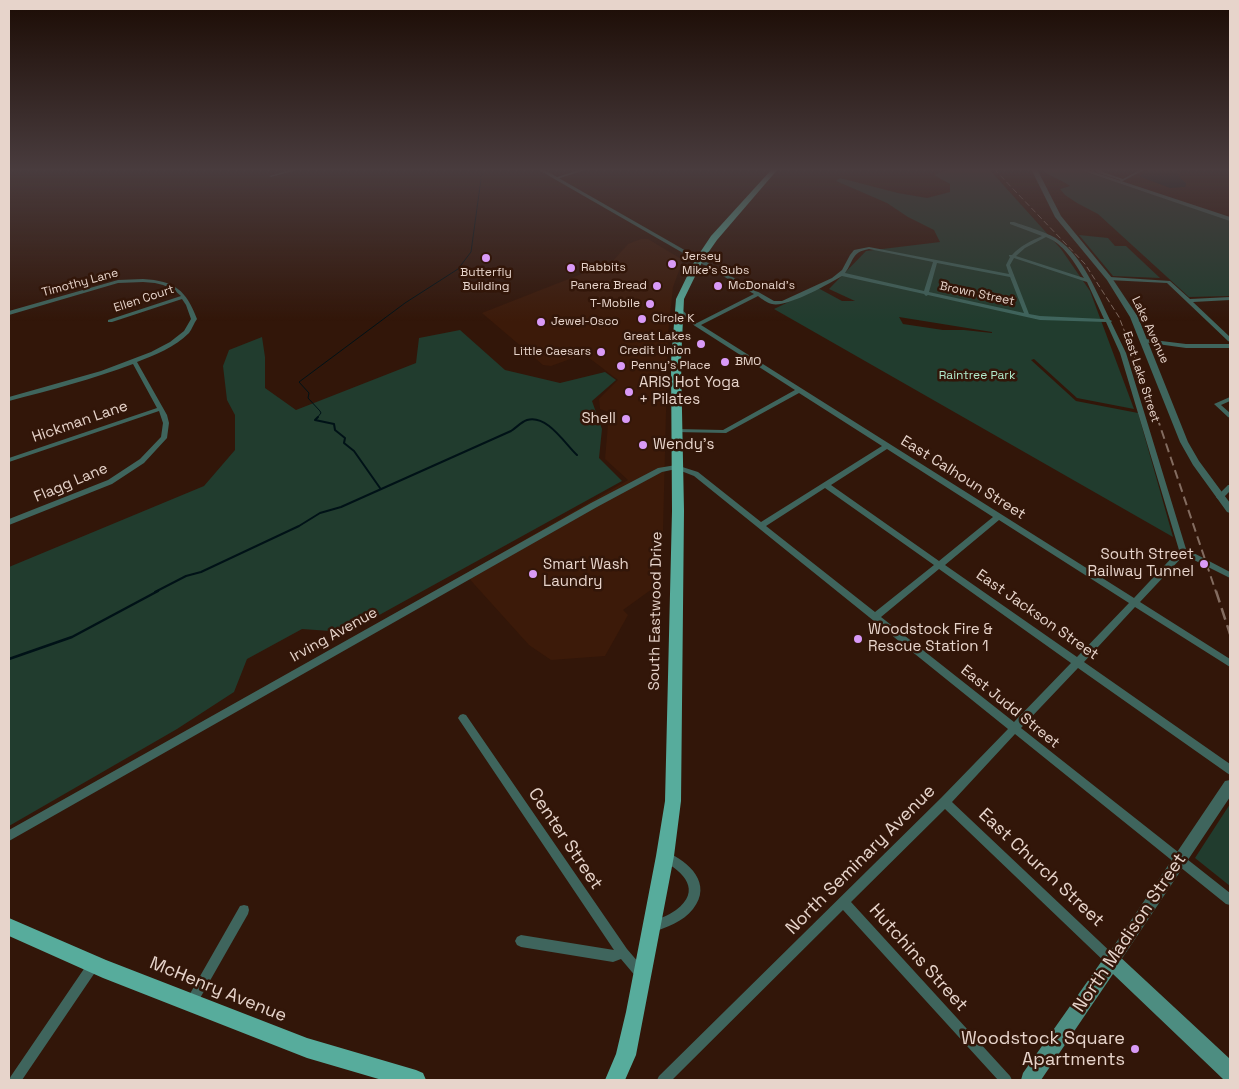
<!DOCTYPE html>
<html>
<head>
<meta charset="utf-8">
<style>
  body { margin:0 }
  #map { position:relative; width:1239px; height:1089px; overflow:hidden; background:#321609; font-family:"Space Grotesk",sans-serif }
  canvas { display:block }
  .frame { position:absolute; inset:0; border:10px solid #e7d4cb; pointer-events:none }
</style>
</head>
<body>
<div id="map">
<canvas width="1239" height="1089"></canvas>
<div class="frame"></div>
</div>
<script>
const g = document.querySelector('canvas').getContext('2d');
g.lineJoin = 'round';
function fillPath(path, color) { g.fillStyle = color; g.fill(path, 'evenodd'); }
function strokePath(path, color, width, dash) { g.strokeStyle = color; g.lineWidth = width; g.lineCap = dash ? 'butt' : 'round'; g.setLineDash(dash || []); g.stroke(path); }
function write(font, color, halo, rows, align = 'center') {
  g.font = font + ' "Space Grotesk",sans-serif'; g.lineWidth = 5; g.setLineDash([]); g.textBaseline = 'middle'; g.strokeStyle = halo; g.fillStyle = color; for (const [text, x, y, turn = 0] of rows) {
    g.save(); g.translate(x, y); g.rotate((+turn || 0) * Math.PI / 180); g.textAlign = isNaN(turn) ? turn : align; if (halo) g.strokeText(text, 0, 0); g.fillText(text, 0, 0); g.restore();
  }
}
fillPath(new Path2D(`
  M641,239H648L683,260L673,287L668,334L662,570L652,589L623,610L628,615L605,656L551,660L529,645L465,574L628,480L605,459L609,412L600,409L599,399L618,380L584,354L551,366L543,365L482,313L612,262L628,244Z`), '#3c1a09');
fillPath(new Path2D(`
  M950,169H989L1061,249L1090,291L1134,409L1077,398L1034,359L1031,360L1076,401L1138,413L1173,537L774,309L818,288L842,301H855L829,289L866,251L940,242L934,230L908,217L887,203L836,181L840,178L898,193L927,198L950,192V184L934,175ZM899,317L992,332V333L964,330H943L903,324Z
  M1041,169H1071L1085,172L1230,220V296L1189,297L1098,214L1077,203L1065,195L1060,189L1070,186C1060,179 1047,175 1041,169Z
  M1079,235L1108,238L1115,246H1126L1160,278L1113,276Z
  M460,330L505,370L560,383L605,372L616,380L592,401L602,429L599,458L622,481L372,619L344,632L302,629L247,659L234,692L177,729L9,826V567L204,486L235,450V415L227,400L223,366L229,350L262,337L265,357V388L296,410L416,363L419,338Z
  M1230,804V886L1195,858Z`), '#213c2e');
fillPath(new Path2D(`
  M1151,169H1176L1180,178L1186,183L1185,187L1170,188L1141,177L1140,175Z`), '#001217');
strokePath(new Path2D(`
  M481,176L486,169
  M317,418L321,413L320,411L308,398L309,393L299,382L405,303L458,269L471,252L481,179`), '#001217', 1);
strokePath(new Path2D(`
  M318,417L315,420L334,424L335,430L345,438L344,443L354,451L380,488
  M155,592L186,576L201,572L299,526L320,513L341,507L511,431C516,428 521,422 527,420C547,414 565,444 577,455`), '#001217', 2);
strokePath(new Path2D(`
  M9,659L72,637L158,591`), '#001217', 2.5);
fillPath(new Path2D(`
  M294,169H300L271,177L269,176Z
  M582,169H588L557,179L554,178Z
  M1095,169H1099L1100,171L1123,179L1141,169H1146L1121,182H1120V180L1098,173Z
  M1010,222H1014C1025,226 1049,233 1057,239C1083,256 1097,293 1110,320L1112,321L1111,322L1126,353L1186,549L1230,572V578L1184,555L1140,602L1230,659V667L1135,607L1084,662L1230,764V775L1227,773L1078,668L1021,728L1230,893V905L1226,904L1015,734L952,802L1116,957L1118,961L1116,965L1112,967L1108,965L945,809L851,902L1010,1076L1012,1080H998L843,910L672,1080H657L659,1076L941,798L1008,729L694,476L676,469L662,472L597,507L9,841V830L591,503L658,468L676,465L698,472L761,522L882,446L799,393L726,433L675,432L674,431L675,430L677,429L723,430L795,390L695,326L678,312V310H682L697,323L754,294L697,261V259H701L774,301H782L832,278L842,270L850,255L854,250L869,247L1009,274L1006,265L1010,257L1009,256V255H1012C1020,246 1031,241 1042,236L1010,224ZM1046,237C1064,244 1074,262 1084,278L1016,256L1025,248ZM869,249L933,262L924,291L845,273C854,261 851,252 869,249ZM1014,258L1087,282L1104,319L1040,316L1029,314L1010,265ZM937,263L1010,277L1024,313L929,292ZM842,276L924,294L926,296L928,295L1040,320L1106,322L1120,353L1179,550L1134,598L701,325L758,296C762,299 767,303 772,304C786,308 829,284 842,276ZM887,449L993,517L939,561L831,485ZM825,488L934,565L875,612L766,526ZM999,520L1129,603L1077,657L945,565ZM939,569L1071,663L1014,722L881,617Z
  M1110,277L1170,281L1190,299L1230,297V300L1193,302L1230,337V342L1228,341L1167,283L1108,280V278Z
  M143,279C175,281 186,290 197,319C194,323 192,329 189,333C175,347 155,355 137,362L167,415L169,423L167,438L144,463L112,484L9,525V519L108,480L140,459L161,437L163,423L159,411L9,462V458L157,408L133,364C93,379 51,390 9,401V397L101,371L151,352L170,342L184,331L191,319L186,305L182,299L112,322H108V320L181,296L173,289L163,285L155,283L143,282L118,283L9,315V311L118,280Z
  M1145,339L1186,344H1230V348H1186L1143,342V340Z
  M1230,397V401L1221,405L1230,413V418L1228,417L1214,404Z
  M1228,485H1230V491L1222,499H1218L1216,497Z
  M463,714L466,715L627,949L645,970L647,974L645,978L641,980L637,978L621,959L613,962L521,947L517,945L515,941L517,937L521,935L614,950L460,721L458,718L460,715Z
  M666,852C689,861 713,884 693,909C683,922 666,927 652,933L648,931L646,927L648,923C658,919 668,916 676,910C702,891 684,871 662,861L661,857L662,853Z
  M244,905L248,906L249,910L248,914L195,1007L191,1009L187,1007L185,1003L187,999L240,906Z
  M94,958L98,960L100,964L98,968L22,1080H9L11,1076L90,960Z`), '#3f655d');
fillPath(new Path2D(`
  M537,169H543L702,260L697,261Z
  M1031,169H1037L1061,216L1112,278L1138,317L1188,442L1199,461L1230,503V513L1227,512L1193,465L1180,442L1130,317L1107,280L1055,217Z
  M1077,169H1085L1230,217V221Z
  M1230,780V797L1117,966L1112,969L1107,966L1104,961L1107,956L1225,781Z`), '#3f655d');
fillPath(new Path2D(`
  M1112,952L1118,955L1230,1059V1080L1223,1079L1113,974L1041,1080H1021L1023,1073L1106,955Z`), '#4d8d81');
fillPath(new Path2D(`
  M772,169H778L717,240L703,260L684,299L681,361L684,511L681,801L674,856L636,1055L625,1080H605L616,1054L626,1012L656,856L665,801L672,511L671,361L676,299L695,260L711,236Z
  M9,918L106,960L307,1038L416,1070L423,1073L426,1080H382L307,1058L103,978L9,936Z`), '#57ac9c');
strokePath(new Path2D(`
  M994,169L1085,264L1119,317L1158,418`), '#836c60', 1, [6, 3]);
strokePath(new Path2D(`
  M1157,417L1216,592`), '#836c60', 2, [9, 5]);
strokePath(new Path2D(`
  M1216,591L1230,634`), '#836c60', 2.5, [12, 6]);
const sky = g.createLinearGradient(0, 0, 0, 321);
sky.addColorStop(0, '#1c0c05');
sky.addColorStop(0.53, '#493c3e');
sky.addColorStop(1, '#493c3e00');
g.fillStyle = sky;
g.fillRect(0, 0, 1239, 321);
for (const [x, y, r, color] of [
  [486,258,5,"#d99af7"],
  [672,264,5,"#d99af7"],
  [571,268,5,"#d99af7"],
  [657,286,5,"#d99af7"],
  [718,286,5,"#d99af7"],
  [650,304,5,"#d99af7"],
  [642,319,5,"#d99af7"],
  [541,322,5,"#d99af7"],
  [701,344,5,"#d99af7"],
  [601,352,5,"#d99af7"],
  [725,362,5,"#d99af7"],
  [621,366,5,"#d99af7"],
  [629,392,5,"#d99af7"],
  [626,419,5,"#d99af7"],
  [643,445,5,"#d99af7"],
  [1204,564,5,"#d99af7"],
  [533,574,5,"#d99af7"],
  [858,639,5,"#d99af7"],
  [1135,1049,5,"#d99af7"]
]) { const dot = new Path2D(); dot.arc(x, y, r, 0, 2 * Math.PI); g.fillStyle = color; g.fill(dot); strokePath(dot, '#321609', 2); }
write('12px', '#e7d4cb', '#321609', [
  ["Jersey",682,257],
  ["Mike's Subs",682,271],
  ["Rabbits",581,268],
  ["Butterfly",486,273,"center"],
  ["Building",486,287,"center"],
  ["Panera Bread",647,286,"right"],
  ["McDonald's",728,286],
  ["T-Mobile",640,304,"right"],
  ["Circle K",652,319],
  ["Jewel-Osco",551,322],
  ["Great Lakes",691,337,"right"],
  ["Credit Union",691,351,"right"],
  ["Little Caesars",591,352,"right"],
  ["BMO",735,362],
  ["Penny's Place",631,366]
], 'left');
write('12px', '#e7d4cb', '#321609', [
  ["Timothy Lane",80,283,-15],
  ["Brown Street",977,294,12],
  ["Ellen Court",144,299,-18],
  ["Lake Avenue",1150,330,65],
  ["East Lake Street",1141,377,72]
]);
write('12px', '#b1eacb', '#321609', [
  ["Raintree Park",977,376]
]);
write('15px', '#e7d4cb', '#321609', [
  ["ARIS Hot Yoga",639,383],
  ["+ Pilates",639,400],
  ["Shell",616,419,"right"],
  ["Wendy's",653,445],
  ["South Street",1194,555,"right"],
  ["Railway Tunnel",1194,572,"right"],
  ["Smart Wash",543,565],
  ["Laundry",543,582],
  ["Woodstock Fire &",868,630],
  ["Rescue Station 1",868,647]
], 'left');
write('15px', '#e7d4cb', '#321609', [
  ["Hickman Lane",80,422,-19],
  ["East Calhoun Street",963,478,32],
  ["Flagg Lane",71,483,-23],
  ["South Eastwood Drive",656,611,-89],
  ["East Jackson Street",1037,615,35],
  ["Irving Avenue",334,635,-29],
  ["East Judd Street",1010,707,39]
]);
write('18px', '#e7d4cb', '#321609', [
  ["Center Street",565,839,56],
  ["North Seminary Avenue",861,860,-45],
  ["East Church Street",1041,868,43],
  ["North Madison Street",1130,933,-56],
  ["Hutchins Street",918,958,48],
  ["McHenry Avenue",218,990,22]
]);
write('18px', '#e7d4cb', '#321609', [
  ["Woodstock Square",1125,1039],
  ["Apartments",1125,1060]
], 'right');
</script>
</body>
</html>
